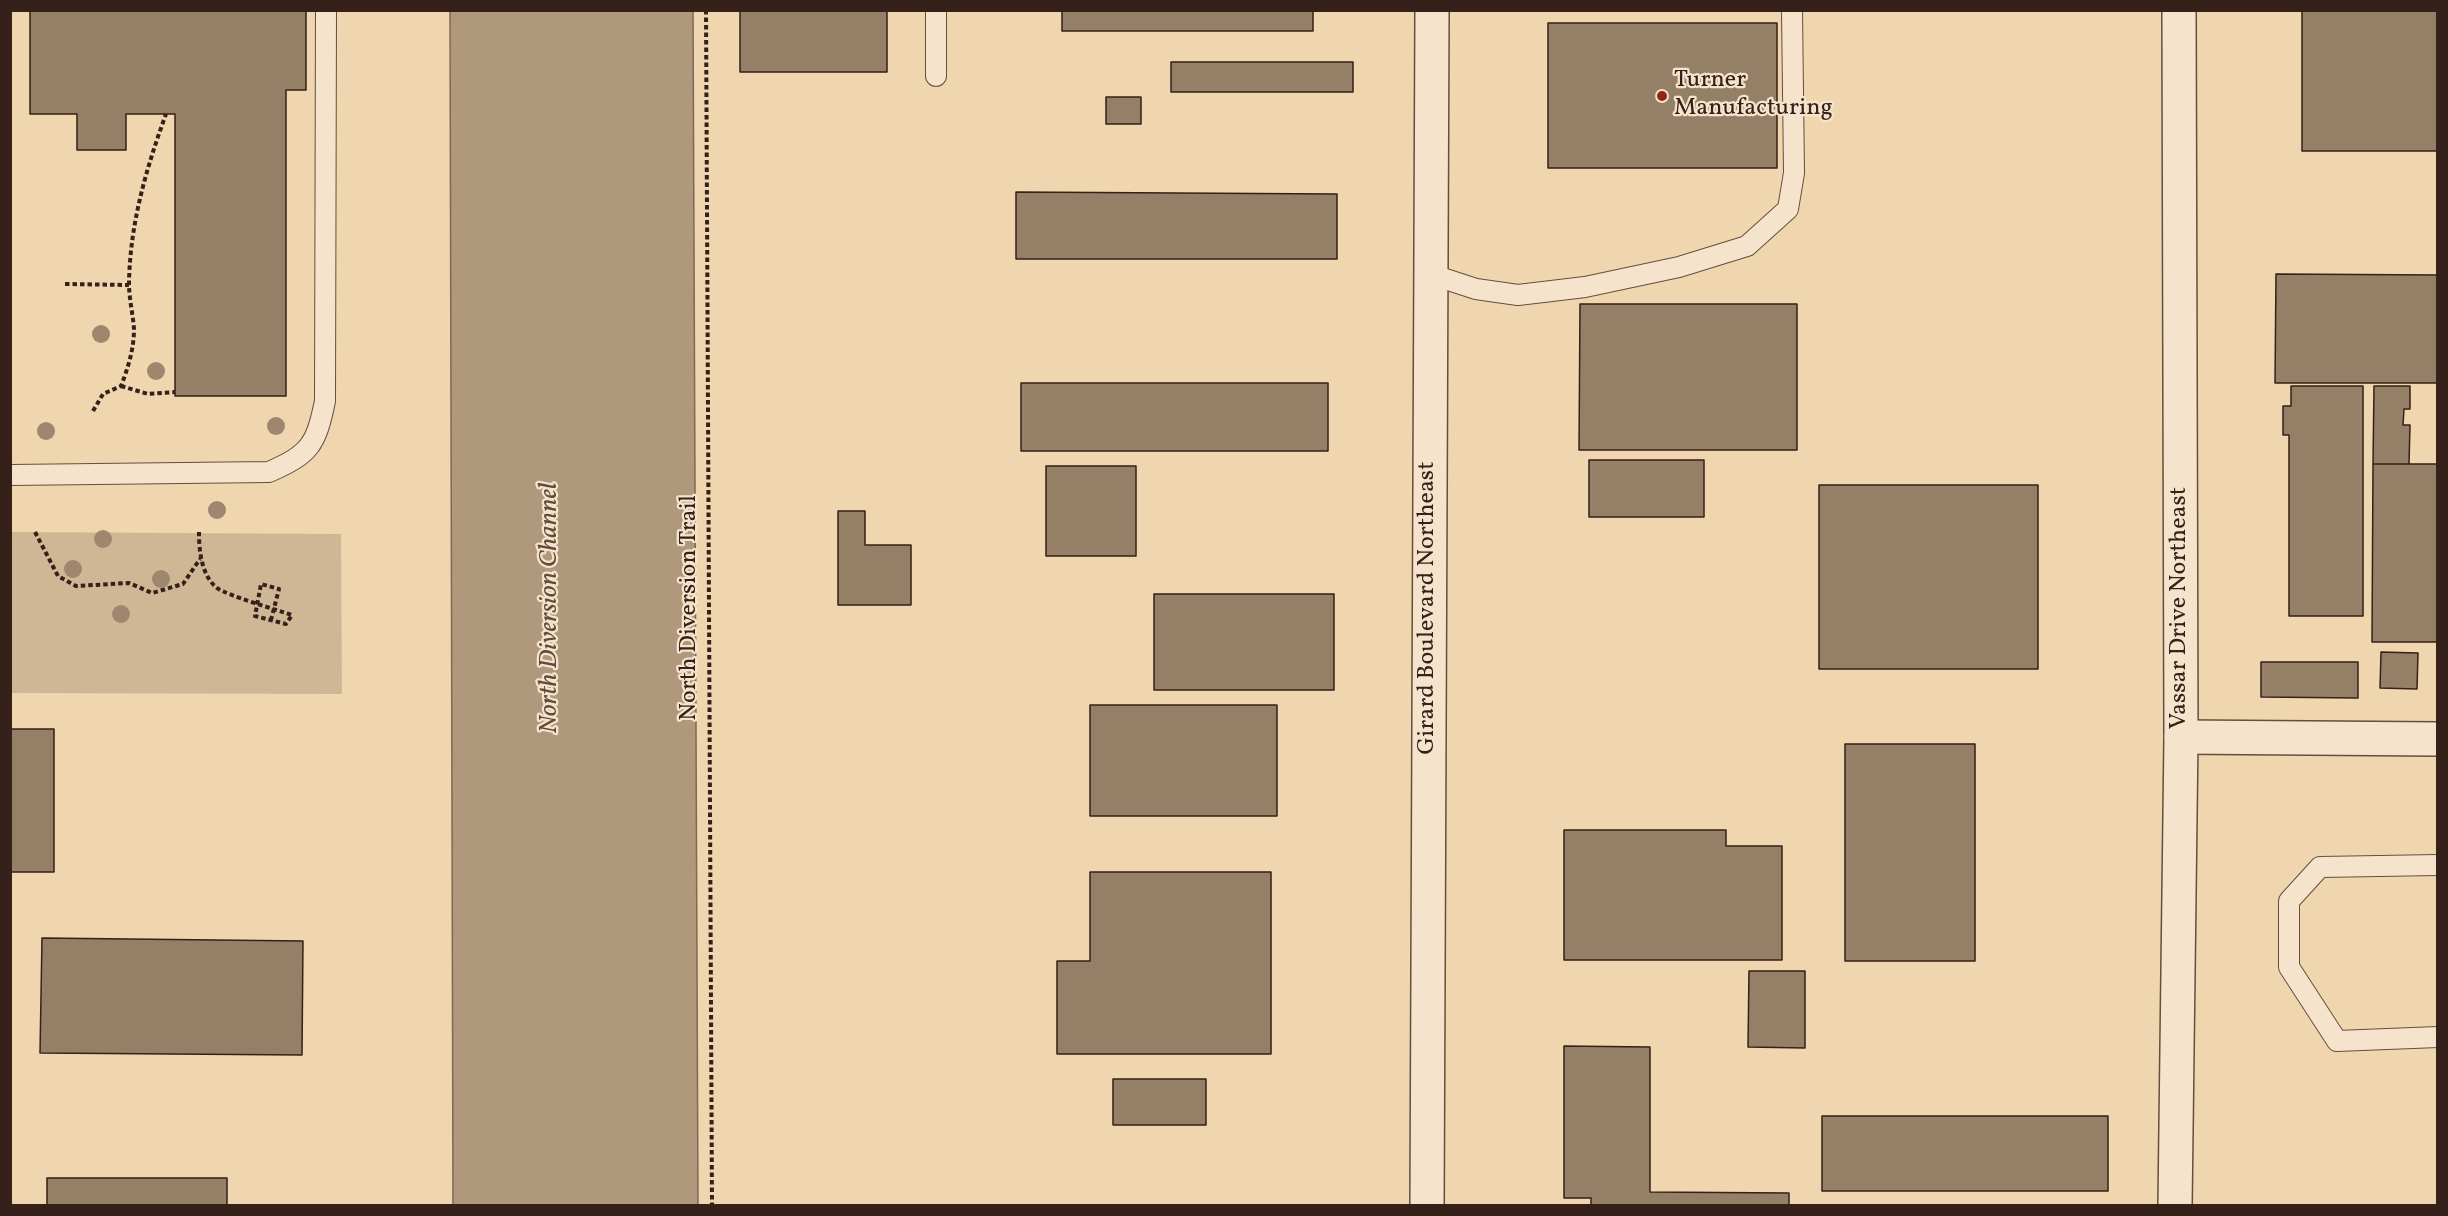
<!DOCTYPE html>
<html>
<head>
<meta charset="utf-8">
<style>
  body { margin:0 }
  #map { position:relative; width:2448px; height:1216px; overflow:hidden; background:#efd6af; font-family:Vollkorn,serif }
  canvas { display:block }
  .frame { position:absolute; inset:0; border:12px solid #352119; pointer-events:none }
</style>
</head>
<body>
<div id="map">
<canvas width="2448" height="1216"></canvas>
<div class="frame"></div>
</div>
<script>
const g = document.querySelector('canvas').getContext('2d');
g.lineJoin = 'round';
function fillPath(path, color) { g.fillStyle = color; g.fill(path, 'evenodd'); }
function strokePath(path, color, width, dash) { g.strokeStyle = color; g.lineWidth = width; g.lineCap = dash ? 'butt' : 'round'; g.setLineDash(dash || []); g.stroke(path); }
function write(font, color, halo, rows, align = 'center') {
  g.font = font + ' Vollkorn,serif'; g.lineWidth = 4.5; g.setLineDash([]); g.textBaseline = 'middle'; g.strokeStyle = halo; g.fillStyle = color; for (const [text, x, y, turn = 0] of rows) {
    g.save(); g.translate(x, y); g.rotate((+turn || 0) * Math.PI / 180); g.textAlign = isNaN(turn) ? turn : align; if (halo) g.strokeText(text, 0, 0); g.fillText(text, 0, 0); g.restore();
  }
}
fillPath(new Path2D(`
  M11,532L341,534L342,694L11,693Z`), '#cfb796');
const water = new Path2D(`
  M450,11H693L698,1205H453Z`);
fillPath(water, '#b0987c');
strokePath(water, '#7f6854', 1.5);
const building = new Path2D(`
  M30,10H306V90H286V396H175V114H126V150H77V114H30Z
  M740,10H887V72H740Z
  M1062,10H1313V31H1062Z
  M2302,10H2438V151H2302Z
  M1548,23H1777V168H1548Z
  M1171,62H1353V92H1171Z
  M1106,97H1141V124H1106Z
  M1016,192L1337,194V259H1016Z
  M2276,274L2438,275V383H2275Z
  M1580,304H1797V450H1579Z
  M1021,383H1328V451H1021Z
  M2291,386H2363V616H2289V435H2283V406H2291Z
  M2374,386H2410V409H2404L2403,425H2410L2409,464H2373Z
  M1589,460H1704V517H1589Z
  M2373,464H2438V642H2372Z
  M1046,466H1136V556H1046Z
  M1819,485H2038V669H1819Z
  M838,511H865V545H911V605H838Z
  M1154,594H1334V690H1154Z
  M2381,652L2418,653L2417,689L2380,688Z
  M2261,662H2358V698L2261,697Z
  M1090,705H1277V816H1090Z
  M10,729H54V872H10Z
  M1845,744H1975V961H1845Z
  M1564,830H1726V846H1782V960H1564Z
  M1090,872H1271V1054H1057V961H1090Z
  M42,938L303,941L302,1055L40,1053Z
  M1749,971H1805V1048L1748,1047Z
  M1564,1046L1650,1047V1192L1789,1193V1206H1591V1198H1564Z
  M1113,1079H1206V1125H1113Z
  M1822,1116H2108V1191H1822Z
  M47,1178H227V1206H47Z`);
fillPath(building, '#967f67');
strokePath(building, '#352119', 1.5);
const service = new Path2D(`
  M936,76V10
  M1430,274L1476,289L1518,295L1585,287L1679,267L1747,246L1788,209L1794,173L1792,10
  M10,475L269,472C310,454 316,445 325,401L326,10
  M2438,865L2320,867L2289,901V967L2337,1041L2438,1037`);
const minor = new Path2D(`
  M2181,737L2438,739
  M1427,1206L1432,10`);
const tertiary = new Path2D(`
  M2175,1206L2181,737L2179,10`);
strokePath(service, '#644e3e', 22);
strokePath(minor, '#644e3e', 36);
strokePath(tertiary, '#644e3e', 36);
strokePath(new Path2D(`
  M706,10L712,1206
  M65,284L129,285
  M121,386L148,394L175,392
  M93,411L103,394L121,386C128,368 134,349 134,329C133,314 129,299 129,283C130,224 146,169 166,114
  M35,532L58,576L76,586L129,583L152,593L183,584L200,559
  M199,532C199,550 201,575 217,588C226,595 277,610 292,615L286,624L255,616L261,584L279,589L271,620`), '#352119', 4, [4.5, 3]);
strokePath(service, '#f5e4cb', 20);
strokePath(minor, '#f5e4cb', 33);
strokePath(tertiary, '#f5e4cb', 33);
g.fillStyle = '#9e876e';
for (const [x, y] of [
  [101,334],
  [156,371],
  [276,426],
  [46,431],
  [217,510],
  [103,539],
  [73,569],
  [161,579],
  [121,614]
]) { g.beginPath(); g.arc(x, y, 9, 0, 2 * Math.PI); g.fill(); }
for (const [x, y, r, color] of [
  [1662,96,6,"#8f2418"]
]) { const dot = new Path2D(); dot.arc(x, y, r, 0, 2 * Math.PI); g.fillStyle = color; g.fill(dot); strokePath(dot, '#f5e4cb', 2); }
write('24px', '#352119', '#f5e4cb', [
  ["Turner",1674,82],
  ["Manufacturing",1674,110]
], 'left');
write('24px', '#352119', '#f5e4cb', [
  ["North Diversion Trail",691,608,-90],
  ["Girard Boulevard Northeast",1429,608,-90],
  ["Vassar Drive Northeast",2181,608,-90]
]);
write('italic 26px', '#604b3c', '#f5e4cb', [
  ["North Diversion Channel",551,608,-90]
]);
</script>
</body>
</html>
